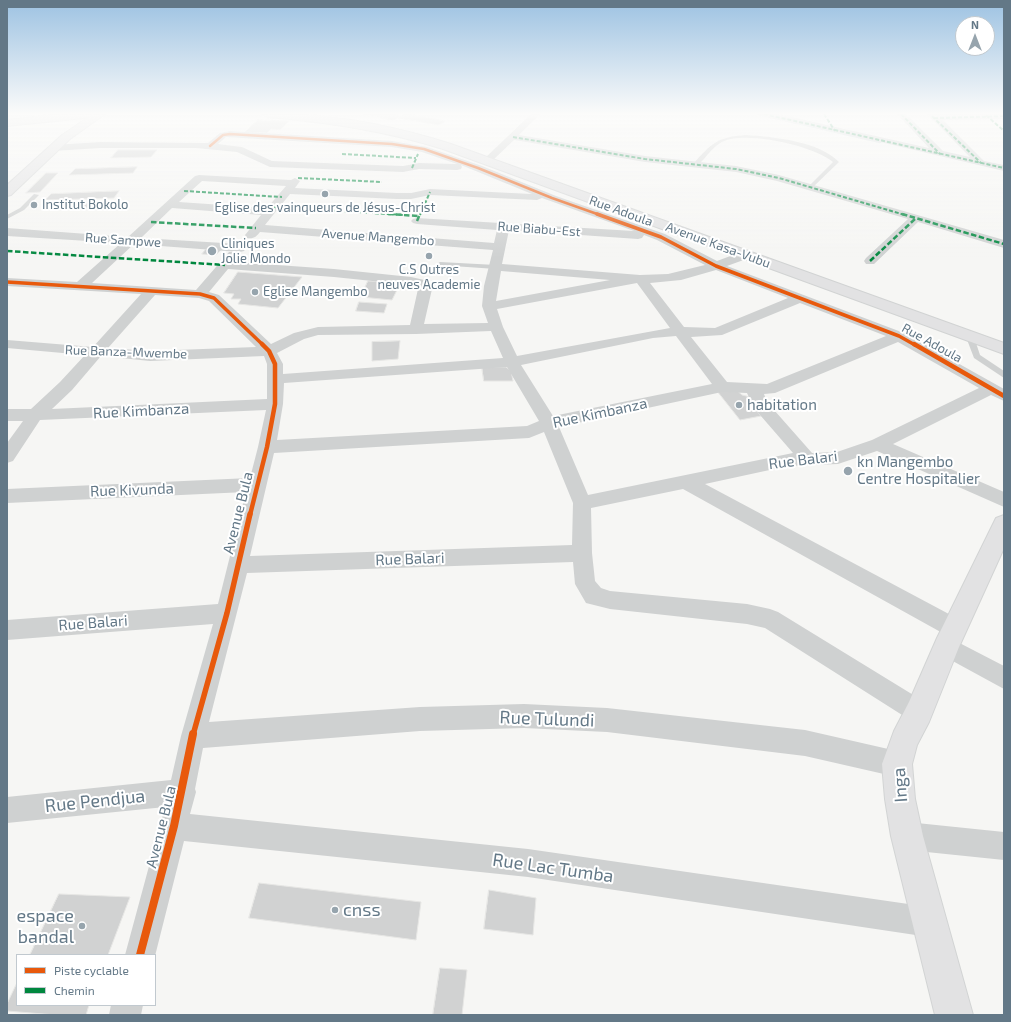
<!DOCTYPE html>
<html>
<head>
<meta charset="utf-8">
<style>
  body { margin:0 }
  #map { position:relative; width:1011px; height:1022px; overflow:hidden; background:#f6f6f4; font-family:"Exo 2",sans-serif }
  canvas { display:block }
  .frame { position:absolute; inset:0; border:8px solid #637887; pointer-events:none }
  .legend { position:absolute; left:16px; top:954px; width:140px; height:52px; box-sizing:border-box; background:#fff; border:1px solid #c1c9cf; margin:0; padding:5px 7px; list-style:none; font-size:12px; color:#637887 }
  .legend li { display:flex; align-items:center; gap:8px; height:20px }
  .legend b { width:20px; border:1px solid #c1c9cf }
  .north { position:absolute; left:955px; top:16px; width:40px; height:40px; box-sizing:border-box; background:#fff; border:1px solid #c1c9cf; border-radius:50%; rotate:0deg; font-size:11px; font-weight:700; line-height:16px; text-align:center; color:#637887 }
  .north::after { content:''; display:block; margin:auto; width:14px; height:18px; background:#96a4ad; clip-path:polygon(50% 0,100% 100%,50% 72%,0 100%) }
</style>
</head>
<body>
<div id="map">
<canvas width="1011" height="1022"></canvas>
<div class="frame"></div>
<ul class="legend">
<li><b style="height:5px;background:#e8590c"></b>Piste cyclable</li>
<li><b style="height:5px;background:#00873e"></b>Chemin</li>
</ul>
<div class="north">N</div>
</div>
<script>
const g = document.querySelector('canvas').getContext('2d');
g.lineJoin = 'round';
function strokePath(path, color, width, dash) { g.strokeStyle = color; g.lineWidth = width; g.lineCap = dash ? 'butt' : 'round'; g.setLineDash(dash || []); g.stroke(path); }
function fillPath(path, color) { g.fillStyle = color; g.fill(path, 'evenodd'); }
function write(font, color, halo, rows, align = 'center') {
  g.font = font + ' "Exo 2",sans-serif'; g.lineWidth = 4; g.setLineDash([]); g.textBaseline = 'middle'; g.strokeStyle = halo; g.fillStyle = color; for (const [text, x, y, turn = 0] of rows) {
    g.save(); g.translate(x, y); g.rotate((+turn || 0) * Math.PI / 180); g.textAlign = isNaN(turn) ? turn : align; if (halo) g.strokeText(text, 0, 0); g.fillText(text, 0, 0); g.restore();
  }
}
strokePath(new Path2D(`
  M758,114L880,142`), '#ced7d9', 2.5);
const building = new Path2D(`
  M364,114H393L400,116L393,120Z
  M405,114H408L445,121L439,125L399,118Z
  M258,120L289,121L280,130L271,129L267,133L245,132Z
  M118,150H157L151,157L111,158Z
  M137,167L133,173L69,175L75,169Z
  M46,173H58L40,192L26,193Z
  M119,191L114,198L45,200L51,194Z
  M57,203H102L97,208L51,209Z
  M207,248L222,249L216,255L202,254Z
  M238,272L302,277L278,308L238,304L241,299H231L234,294L224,293Z
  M368,281L401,282L392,300L361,297Z
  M359,302L387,304L384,313L356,311Z
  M400,341L398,359L372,361V342Z
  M482,367H506L511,371L513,381H484Z
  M734,388L742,395L750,397L748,403L753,406L761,416L740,420L717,391Z
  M259,883L421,902L416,940L249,918Z
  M489,890L536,898L533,935L484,929Z
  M59,894L130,897L108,955H30Z
  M440,968L467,970L462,1015H433Z
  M17,983V1005H89L86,1015H56L7,1011V1004Z`);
fillPath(building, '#d1d2d2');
strokePath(building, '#e6e6e4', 1);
const secondary = new Path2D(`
  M93,114H105L70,139L11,195L7,196V185L62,135Z
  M1004,515V548L959,647L929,722L917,745L912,764L915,799L923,836L973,1015H935L891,836L885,799L882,764L894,731L909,702L937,638L996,518Z`);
const primary = new Path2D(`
  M60,114H99L94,117L7,126V120Z
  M262,114C276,114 291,114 305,115C354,118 404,129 451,144L1004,343V354L443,149C386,131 327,122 267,117Z`);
strokePath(secondary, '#d2d4d4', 2);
strokePath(primary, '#d1d3d3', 2);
fillPath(new Path2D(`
  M746,135C774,137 819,141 839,162L811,189L808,187L833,162C814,146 745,130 722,142C712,147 706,158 698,165L693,164C712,143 717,137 746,135Z
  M34,194L39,195L24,210L7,219V215L20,208Z
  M440,262L496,265L499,267L496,269L438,265L437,264Z
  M967,335H970L974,337L980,355L1004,371V378L974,358L966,337Z`), '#cfd1d1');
fillPath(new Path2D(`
  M531,114H540L519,135L645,156L736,166L779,175L1004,240V248L918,222L874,264H866L864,261L866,258L908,219L777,181L736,172L645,162L514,140L491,162H485L483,160L485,158Z
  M760,114H778L929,148L897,114H906L943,151L970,157L927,114H1004V119L943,120L984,161L1004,165V171Z
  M230,131L392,141L427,147L482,166L556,196L665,234L717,261L741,252H749L751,255L749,258L727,266L904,333L1004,389V401L991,395L893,444L1004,492V507L877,451L838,464L788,466L705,484L962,621L965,628L962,635L954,638L946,635L683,489L591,508L592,553L595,581L601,588L610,591L747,604L770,609L778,612L928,704L931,712L928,720L919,724L910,720L765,628L747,624L610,609L586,603L575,584L573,562L247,573L209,722L420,707L524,704L607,708L805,730L897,751L906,755L910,764L906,773L897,777L805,756L607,732L524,728L420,731L203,748L195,789L196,792L190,814L528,849L929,907L940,911L944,922L940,933L929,937L528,877L184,841L155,956L125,955L165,807L7,823V797L171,780L181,736L213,624L7,640V620L218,604L246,492L7,503V489L250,478L258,447L266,410L40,420L13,461L7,463V443L23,421H7V409H31L60,382L85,355L7,348V340L93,347L141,294L7,286V278L77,282L121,243L7,236V228L128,237L195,176L199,175L291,180L295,178L300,181L295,188L397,193H411L430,189L532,194L461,165L462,167L461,169L457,170L419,169L403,172L270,167L237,152L196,148H100L53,151L48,148L53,145L100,142L208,143L220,133ZM226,137L392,147L422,152L457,164L419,163L403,166L272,161L242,147L218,144ZM202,181L286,186L267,208L179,202ZM290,194L397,199H411L430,195L537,200L542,198L634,231L417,218L413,219L411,221L413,223L417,224L497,230L494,243L265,225ZM172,208L261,215L245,235L247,238C254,239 256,237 260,232L493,250L484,286L482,306L488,323L424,324L432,289L429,281L411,277L334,269L234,262L239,255L237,252H229L196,290L92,283L134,244L240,252L244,251L246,248L244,245L240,244L141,238ZM509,230L638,239L642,238L644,235L657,240L705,265L668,274L640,275L502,264ZM228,269L334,277L411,285L418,287V289L410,325L318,327L294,333L271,344L219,295L209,292ZM716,270L788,298L715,328L684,327L650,283L681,280ZM501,271L610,280L496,301ZM637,283L670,328L517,356L503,327L497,309ZM155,295L199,298L209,301L256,347L150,351L108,348ZM800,303L886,336L767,384L727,382L691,337L722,335ZM491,331L503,358L283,374V364L277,353L304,339L318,335L416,334ZM676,336L712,384L553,416L521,365L653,338ZM898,342L979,388L872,440L837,452L812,453L767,402L764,394L775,393ZM101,356L150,361L264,356L267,364V399L52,409L72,390ZM507,367L539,421L527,426L277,440L283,404L284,383ZM722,392L747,393L754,408L793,453L588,495L559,427ZM544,432L573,503L572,545L250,556L274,453L529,438Z
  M946,636L1004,666V689L938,653L935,646L938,639Z
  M907,822L1004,832V860L907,850L897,846L893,836L897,826Z
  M111,1005H143L141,1015H109Z`), '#cfd1d1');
fillPath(secondary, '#e2e2e3');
fillPath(primary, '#e2e2e3');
strokePath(new Path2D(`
  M764,114L1004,168
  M824,114L835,131
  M901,114L940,154
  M986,115L1004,131
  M932,116L981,163
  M934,118L1004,116
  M513,137L645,159L736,169L779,178L905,215
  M342,154L416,158
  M412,168L418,154
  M298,178L382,182
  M184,191L282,197
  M273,207L404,215
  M420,215L430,192`), '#00873e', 2, [4, 2]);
strokePath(new Path2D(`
  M388,214L419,216
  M902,214L1004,244
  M417,221L420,214
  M151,222L256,228
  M7,251L225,265
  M870,261L916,218`), '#00873e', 2.5, [5.5, 2.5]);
strokePath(new Path2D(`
  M210,146L223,135L230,134L392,144L424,149L478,168L552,198L600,215`), '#e8590c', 2.5);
strokePath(new Path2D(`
  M597,214L661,237L716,266L899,336L915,345
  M7,282L200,294L214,298L263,345`), '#e8590c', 3.5);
strokePath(new Path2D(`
  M914,344L1004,396
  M250,515L267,447L275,404V364L269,351L262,344`), '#e8590c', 4.5);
strokePath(new Path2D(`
  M193,735L227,613L250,514`), '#e8590c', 5.5);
strokePath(new Path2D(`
  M140,955L174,826L193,734`), '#e8590c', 8);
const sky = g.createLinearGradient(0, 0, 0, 258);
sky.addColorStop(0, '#9dc2e2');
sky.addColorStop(0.44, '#fbfbfa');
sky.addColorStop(1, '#fbfbfa00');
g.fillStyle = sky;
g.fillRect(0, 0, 1011, 258);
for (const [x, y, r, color] of [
  [325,194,4,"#96a4ad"],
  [34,205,4,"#96a4ad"],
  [212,251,5,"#96a4ad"],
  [429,256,4,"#96a4ad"],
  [255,292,4,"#96a4ad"],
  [739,405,4,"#96a4ad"],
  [848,471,5,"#96a4ad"],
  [335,910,4,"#96a4ad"],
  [82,926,4,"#96a4ad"]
]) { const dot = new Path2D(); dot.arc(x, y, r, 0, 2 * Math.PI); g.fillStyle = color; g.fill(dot); strokePath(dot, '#fff', 1.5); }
write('13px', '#637887', '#fff', [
  ["Institut Bokolo",42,205],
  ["Eglise des vainqueurs de Jésus-Christ",325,208,"center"],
  ["Cliniques",221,244],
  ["Jolie Mondo",221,259],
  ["C.S Outres",429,270,"center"],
  ["neuves Academie",429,285,"center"],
  ["Eglise Mangembo",263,292]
], 'left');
write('13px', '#637887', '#fff', [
  ["Rue Adoula",621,211,20],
  ["Rue Biabu-Est",539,229,4],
  ["Avenue Mangembo",378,237,4],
  ["Rue Sampwe",123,240,4],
  ["Avenue Kasa-Vubu",718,245,20],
  ["Rue Adoula",932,343,29],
  ["Rue Banza-Mwembe",126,352,2]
]);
write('15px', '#637887', '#fff', [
  ["habitation",747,405],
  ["kn Mangembo",857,462],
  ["Centre Hospitalier",857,479]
], 'left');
write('15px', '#637887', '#fff', [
  ["Rue Kimbanza",141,411,-3],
  ["Rue Kimbanza",600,413,-12],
  ["Rue Balari",803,460,-7],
  ["Rue Kivunda",132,490,-2],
  ["Avenue Bula",238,513,-76],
  ["Rue Balari",410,559,-2],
  ["Rue Balari",93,623,-4],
  ["Avenue Bula",161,827,-76]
]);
write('18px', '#637887', '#fff', [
  ["Rue Tulundi",547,719,2],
  ["Inga",900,785,-94],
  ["Rue Pendjua",95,801,-6],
  ["Rue Lac Tumba",553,868,8]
]);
write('18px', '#637887', '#fff', [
  ["cnss",343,910],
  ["espace",74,916,"right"],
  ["bandal",74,937,"right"]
], 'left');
</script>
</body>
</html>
